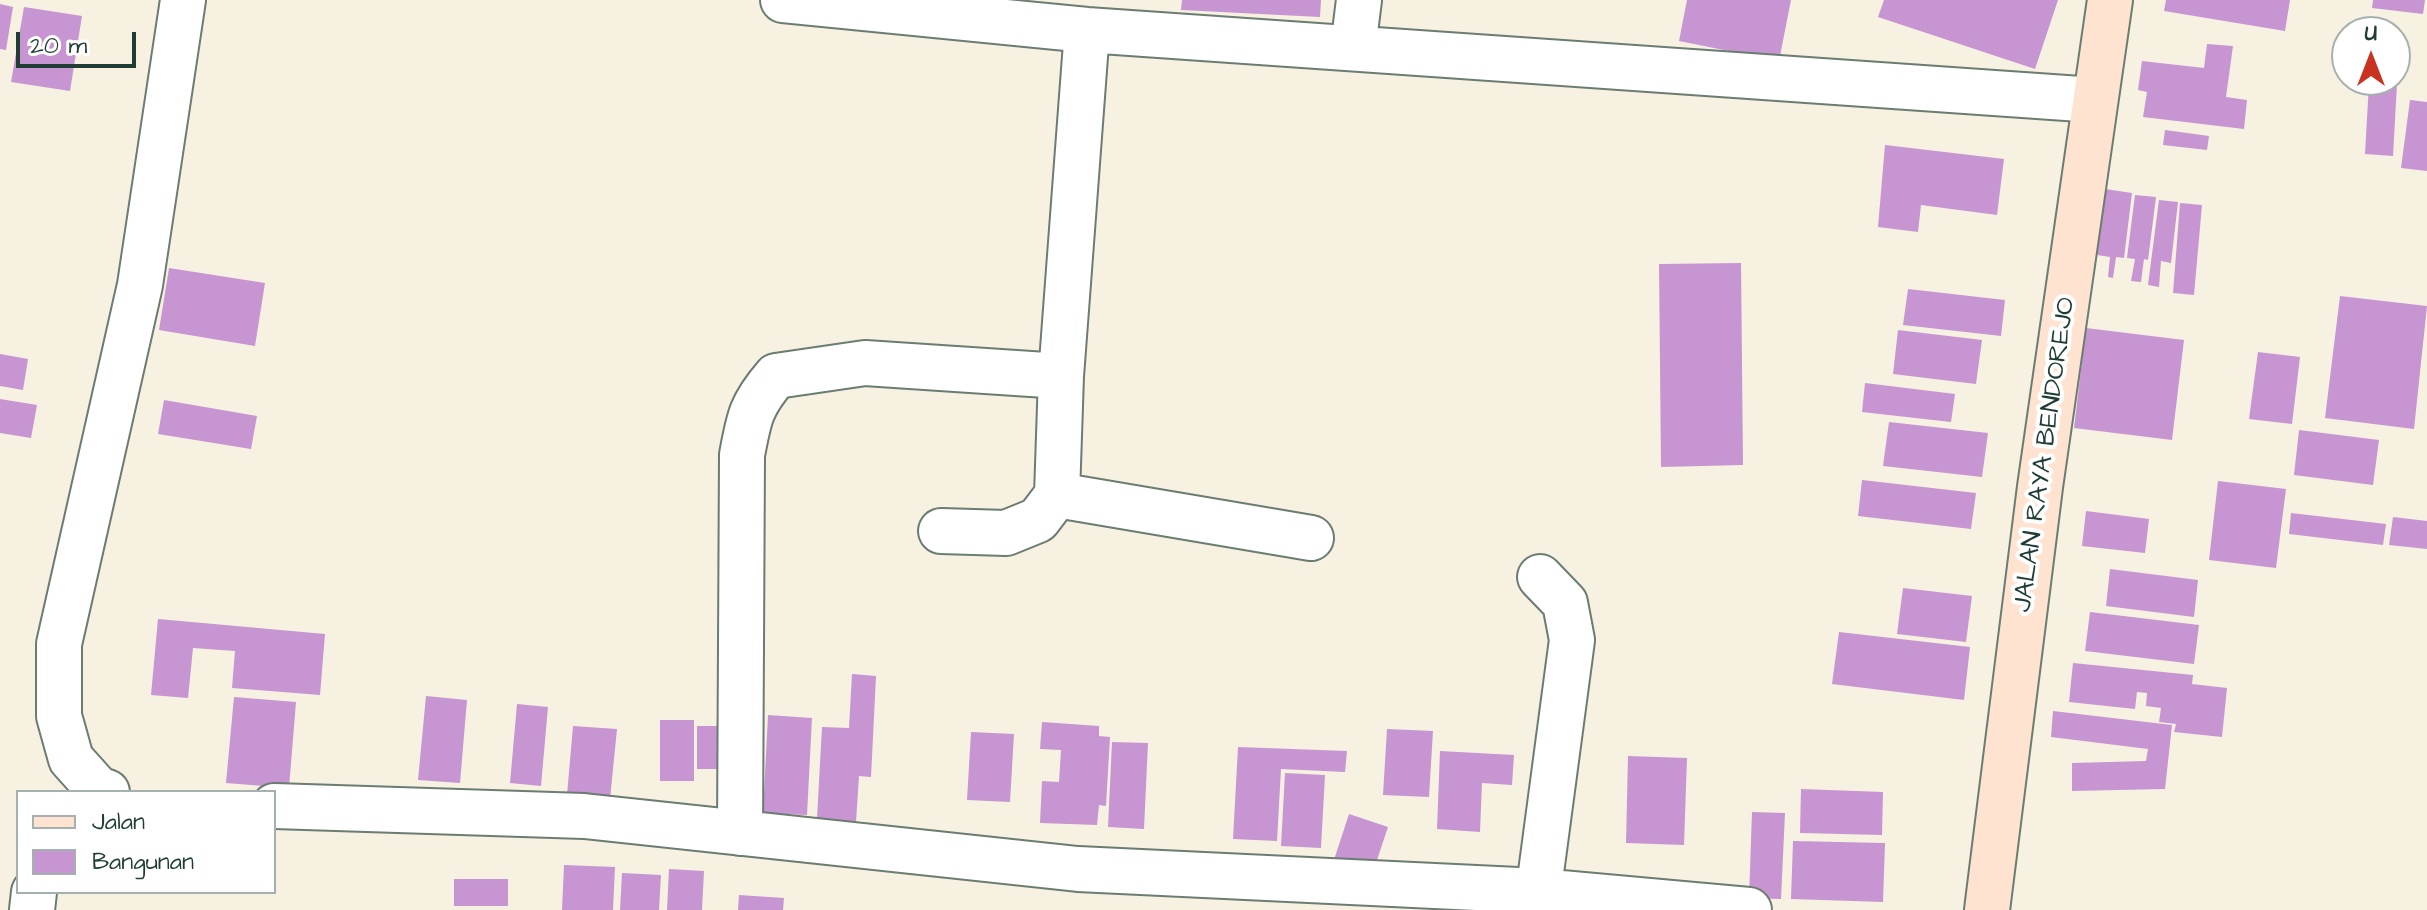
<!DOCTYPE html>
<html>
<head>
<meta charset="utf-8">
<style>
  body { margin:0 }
  #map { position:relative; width:2427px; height:910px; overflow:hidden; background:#f7f1e2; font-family:"Architects Daughter",sans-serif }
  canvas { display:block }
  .legend { position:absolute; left:16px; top:790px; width:260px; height:104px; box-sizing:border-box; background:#fff; border:2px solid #a5b1ae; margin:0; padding:10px 14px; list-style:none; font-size:24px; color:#1f3d34 }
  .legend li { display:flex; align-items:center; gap:16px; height:40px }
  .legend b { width:40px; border:2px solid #a5b1ae }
  .north { position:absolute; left:2331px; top:16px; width:80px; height:80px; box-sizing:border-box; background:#fff; border:2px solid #a5b1ae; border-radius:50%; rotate:0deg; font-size:22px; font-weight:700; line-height:32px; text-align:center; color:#1f3d34 }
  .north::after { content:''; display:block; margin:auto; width:28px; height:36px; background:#c8321e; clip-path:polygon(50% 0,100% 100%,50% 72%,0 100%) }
  .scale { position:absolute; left:16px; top:32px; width:120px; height:36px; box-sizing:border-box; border:4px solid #1f3d34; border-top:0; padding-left:10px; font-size:24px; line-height:28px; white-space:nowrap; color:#1f3d34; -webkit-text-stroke:6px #fff; paint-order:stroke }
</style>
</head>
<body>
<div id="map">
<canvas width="2427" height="910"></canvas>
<ul class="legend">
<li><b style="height:10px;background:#fee3d1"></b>Jalan</li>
<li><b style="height:22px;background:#c695d2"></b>Bangunan</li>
</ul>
<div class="north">U</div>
<div class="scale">20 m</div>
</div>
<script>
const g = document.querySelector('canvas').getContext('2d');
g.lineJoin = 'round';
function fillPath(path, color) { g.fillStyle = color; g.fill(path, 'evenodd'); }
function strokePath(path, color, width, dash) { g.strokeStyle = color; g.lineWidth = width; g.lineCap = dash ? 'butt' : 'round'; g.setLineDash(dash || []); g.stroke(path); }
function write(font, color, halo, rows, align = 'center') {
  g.font = font + ' "Architects Daughter",sans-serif'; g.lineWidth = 8; g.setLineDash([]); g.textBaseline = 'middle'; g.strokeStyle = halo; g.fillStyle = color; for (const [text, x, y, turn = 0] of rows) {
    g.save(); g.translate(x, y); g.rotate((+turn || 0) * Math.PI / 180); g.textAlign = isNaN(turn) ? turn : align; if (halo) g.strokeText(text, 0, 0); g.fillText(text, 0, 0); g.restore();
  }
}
fillPath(new Path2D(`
  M1182,0H1321L1320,17L1181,10Z
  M1687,0H1791L1779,61L1679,41Z
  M1884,0H2058L2035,69L1878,17Z
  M2166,0H2290L2285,31L2164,11Z
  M2373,0H2425L2423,14L2372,8Z
  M0,4L13,7L6,50L0,49Z
  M24,7L82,16L70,91L11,82Z
  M2207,44L2233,46L2226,97L2247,100L2244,129L2143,117L2147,92L2138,90L2142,61L2204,68Z
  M2369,83L2397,84L2393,156L2365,154Z
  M2410,100L2427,102V171L2401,168Z
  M2165,130L2209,136L2207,150L2163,145Z
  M1885,145L2004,159L1997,215L1921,205L1918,232L1878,227Z
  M2105,189L2132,193L2124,258L2116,257L2113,278L2108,277L2110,257L2097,255Z
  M2135,195L2156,197L2148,260L2144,259L2141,282L2131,281L2135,259L2127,258Z
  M2159,200L2178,202L2171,263L2161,261L2159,287L2148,285Z
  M2180,203L2202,205L2194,295L2173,293Z
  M1741,263L1743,465L1661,467L1659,264Z
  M169,268L265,283L255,346L159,330Z
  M1908,289L2005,300L2001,336L1903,325Z
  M2340,296L2427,306L2414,429L2325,418Z
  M2086,328L2184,340L2172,440L2074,428Z
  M1898,330L1982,340L1976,384L1893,374Z
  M2258,352L2300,357L2292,424L2249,419Z
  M0,354L28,359L23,390L0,386Z
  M1865,383L1955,394L1951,422L1862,412Z
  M0,399L37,405L31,438L0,433Z
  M164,400L257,416L251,449L158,434Z
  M1889,422L1988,433L1982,477L1883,466Z
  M2299,430L2379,440L2373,485L2294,475Z
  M1862,480L1976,493L1971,529L1858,516Z
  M2218,481L2286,489L2276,568L2209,560Z
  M2086,511L2149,519L2145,553L2082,546Z
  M2291,513L2386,524L2383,545L2289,534Z
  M2393,517L2427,521V549L2389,545Z
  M2110,569L2198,580L2194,617L2106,606Z
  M1903,588L1972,596L1966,642L1897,634Z
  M2090,612L2199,625L2194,664L2085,651Z
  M158,619L325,634L320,695L232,688L235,651L193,648L188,698L151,695Z
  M1839,632L1970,647L1964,700L1832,684Z
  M2073,663L2193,675L2192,684L2227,688L2222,737L2174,732L2176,724L2159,722L2161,708L2146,706L2147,693L2137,692L2135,709L2069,702Z
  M852,674L876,676L871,777L859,776L855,838L816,836L822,727L849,728Z
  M426,696L467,700L460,783L418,780Z
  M234,697L296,702L289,788L226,783Z
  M517,704L548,707L541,786L510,783Z
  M2053,711L2172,725L2165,789L2072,791V763L2146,761L2148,749L2051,737Z
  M768,715L812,718L807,815L763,813Z
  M660,720H694V781H660Z
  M1042,722L1099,726V736L1110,737L1106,806L1099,805L1097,825L1040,823L1042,781L1059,782L1061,750L1040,749Z
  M573,726L617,729L610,799L567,795Z
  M697,726H719V769H697Z
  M1387,729L1433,731L1429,797L1383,795Z
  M971,732L1014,734L1010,802L967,800Z
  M1112,742L1148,743L1144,829L1108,827Z
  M1238,747L1347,751L1345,772L1281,769L1277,841L1233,839Z
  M1440,751L1514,755L1512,785L1482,783L1480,832L1437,829Z
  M1628,756L1687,758L1684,845L1626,843Z
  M1285,773L1325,775L1321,848L1281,846Z
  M1801,789L1883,792L1882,835L1800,833Z
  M1752,812L1785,813L1781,899L1749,898Z
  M1349,814L1388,827L1371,878L1332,866Z
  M1793,841L1885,843L1883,902L1791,899Z
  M564,865L615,867L613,910H562Z
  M669,869L704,871L702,910H667Z
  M622,873L661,875L659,910H620Z
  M454,879H508V906H454Z
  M739,895L784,898L783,910H738Z`), '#c695d2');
const street = new Path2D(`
  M783,0L1087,30L2095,100
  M1353,48L1359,0
  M1057,495L1311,538
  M941,531L1006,533L1038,520L1057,495L1061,376L1087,30
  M107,792L98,789L71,759L59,716V644L140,285L183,0
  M274,806L584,816L1078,869L1539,891L1749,910
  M740,833L742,455C749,417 751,405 776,376L865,363L1061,376
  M32,910L34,892
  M1536,910L1572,640L1565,603L1540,577`);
const secondary = new Path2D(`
  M1987,910L2040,487L2110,0`);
strokePath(street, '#6b7c71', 48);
strokePath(secondary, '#6b7c71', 48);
strokePath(street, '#fff', 44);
strokePath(secondary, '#fee3d1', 44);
write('26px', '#1f3d34', '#fff', [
  ["JALAN RAYA BENDOREJO",2046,455,-82]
]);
</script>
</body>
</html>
